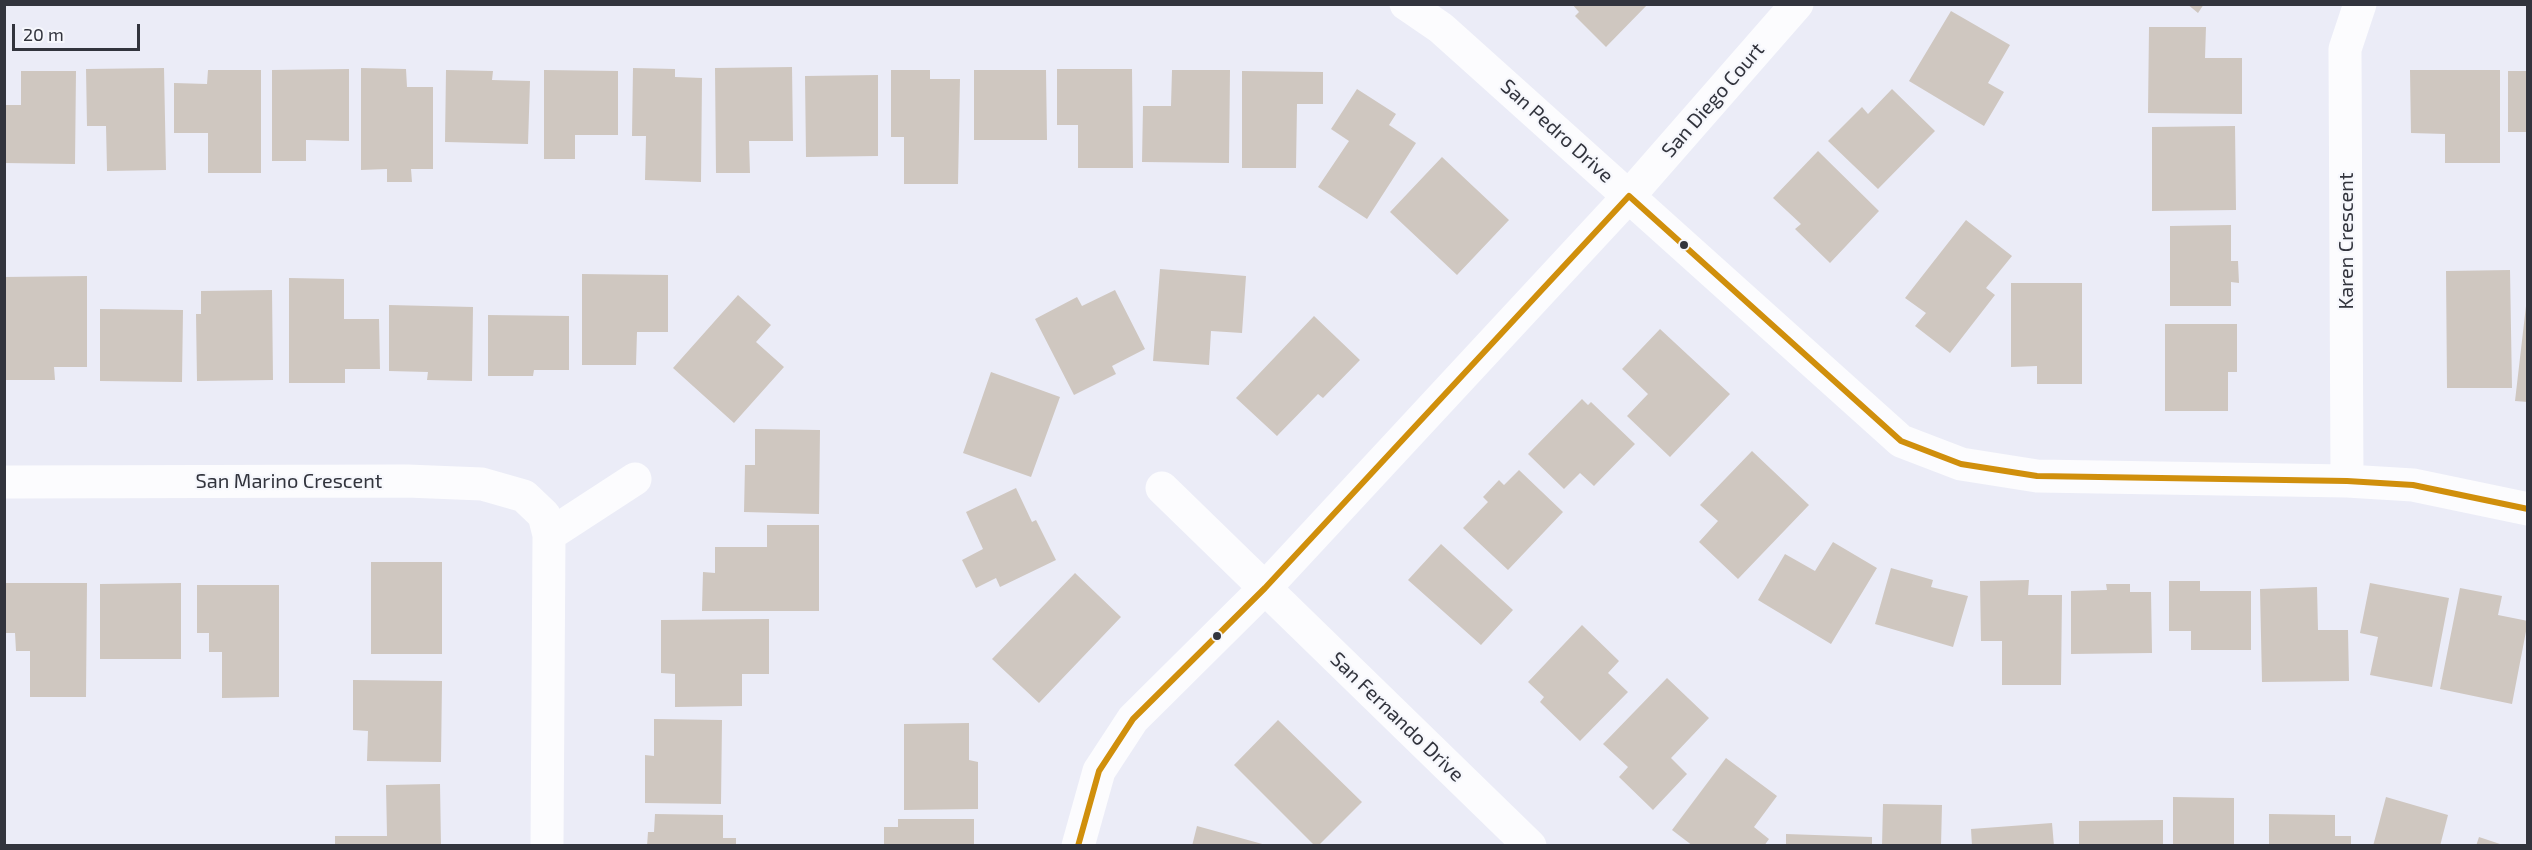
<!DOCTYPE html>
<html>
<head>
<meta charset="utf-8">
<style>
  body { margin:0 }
  #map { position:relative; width:2532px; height:850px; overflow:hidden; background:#ebecf7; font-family:"Exo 2",sans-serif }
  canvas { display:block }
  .frame { position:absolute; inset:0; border:6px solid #32343d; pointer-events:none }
  .scale { position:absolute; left:12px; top:24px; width:128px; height:27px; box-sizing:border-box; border:3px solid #32343d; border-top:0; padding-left:8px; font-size:18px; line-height:21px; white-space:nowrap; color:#32343d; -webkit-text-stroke:4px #f6f7fc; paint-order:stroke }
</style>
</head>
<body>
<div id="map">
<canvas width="2532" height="850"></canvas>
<div class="frame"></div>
<div class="scale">20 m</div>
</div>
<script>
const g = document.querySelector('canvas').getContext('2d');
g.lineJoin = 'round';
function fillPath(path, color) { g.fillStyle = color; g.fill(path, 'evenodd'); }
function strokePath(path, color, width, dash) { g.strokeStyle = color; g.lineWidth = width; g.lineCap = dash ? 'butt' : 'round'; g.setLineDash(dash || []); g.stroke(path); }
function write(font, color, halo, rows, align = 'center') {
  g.font = font + ' "Exo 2",sans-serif'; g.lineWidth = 4.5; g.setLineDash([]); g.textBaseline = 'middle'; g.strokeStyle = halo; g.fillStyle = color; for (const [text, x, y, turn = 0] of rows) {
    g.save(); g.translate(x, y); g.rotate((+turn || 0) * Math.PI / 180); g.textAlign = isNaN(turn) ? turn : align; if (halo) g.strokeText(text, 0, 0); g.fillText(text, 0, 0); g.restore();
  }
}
fillPath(new Path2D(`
  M1572,4H1648L1606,47L1575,16L1579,12Z
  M2187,4H2204L2198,13Z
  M1951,11L2010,45L1988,83L2004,92L1984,126L1909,81Z
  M2149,27H2206L2205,58H2242V114L2148,113Z
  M792,67L793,141H749L750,173H716L715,68Z
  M164,68L166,170L107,171L106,126H87L86,69Z
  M361,68L406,69L407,87H433V169H411L412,182H387V169L361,170Z
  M633,68L675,69V77L702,78L701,182L645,180L646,136H632Z
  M349,69V141L306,140V161H272V70Z
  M1057,69H1132L1133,168H1078V125H1057Z
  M208,70H261V173H208V133H174V83L207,84Z
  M446,70L493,71L492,80L530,81L528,144L445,142Z
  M544,70L618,71V135H575V159H544Z
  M891,70H930V79H960L958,184H904V137H891Z
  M974,70H1046L1047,140H974Z
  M1172,70H1230L1229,163L1142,162L1143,106H1171Z
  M2410,70H2500V163H2445V134L2411,133Z
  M21,71H76L75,164L4,163V105H21Z
  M1242,71L1323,72V104H1297L1296,168H1242Z
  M2508,71H2528V132H2508Z
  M878,75V156L806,157L805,76Z
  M1357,89L1396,114L1389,125L1416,143L1367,219L1318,187L1349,141L1331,129Z
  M1892,89L1935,131L1878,189L1828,141L1862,107L1868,114Z
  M2235,126L2236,210L2152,211V127Z
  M1818,151L1879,211L1830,263L1795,229L1801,224L1773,198Z
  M1442,157L1509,220L1457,275L1390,212Z
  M1966,220L2012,256L1986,288L1995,295L1950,353L1915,326L1926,313L1905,298Z
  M2231,225V261H2238L2239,283L2231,282V306H2170V226Z
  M1160,269L1246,276L1242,333L1211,331L1209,365L1153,361Z
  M2510,270L2512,388H2447L2446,271Z
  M582,274L668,275V332H637L636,365H582Z
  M87,276V367H54L55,380H4V277Z
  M289,278L344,279V319H379L380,369H345V383H289Z
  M2011,283H2082V384H2037V366L2011,367Z
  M272,290L273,380L197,381L196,314H201V291Z
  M1115,290L1145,349L1112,366L1116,374L1074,395L1035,319L1077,297L1082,306Z
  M738,295L771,325L756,342L784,367L734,423L673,368Z
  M389,305L473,307L472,381L427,380L428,372L389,371Z
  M2526,306H2528V402L2515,401Z
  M100,309L183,310L182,382L100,381Z
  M488,315L569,316V370H534L533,376H488Z
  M1314,316L1360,360L1323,398L1318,394L1277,436L1236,398Z
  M2165,324H2237V372H2228V411H2165Z
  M1660,329L1730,394L1670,457L1627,416L1648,394L1622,369Z
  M991,372L1060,397L1031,477L963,453Z
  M1582,399L1588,405L1591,402L1635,444L1594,486L1580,473L1564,489L1528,454Z
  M755,429L820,430L819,514L744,512L745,465H755Z
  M1752,451L1809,505L1738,579L1699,542L1718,521L1700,505Z
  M1519,470L1563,512L1508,570L1463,528L1488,502L1483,497L1499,480L1504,485Z
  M1016,488L1032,522L1036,520L1056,560L1000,587L996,578L976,588L962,560L983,549L966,512Z
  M767,525H819V611H702L703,572L715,573V547H767Z
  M1833,542L1877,568L1831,644L1758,600L1785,554L1815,571Z
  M1441,544L1513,610L1481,645L1408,580Z
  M371,562H442V654H371Z
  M1891,568L1933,580L1931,587L1968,596L1953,647L1875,624Z
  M1075,573L1121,617L1039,703L992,659Z
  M2029,580L2028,595H2062L2061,685H2002V641H1981L1980,581Z
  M2169,581H2200V591H2251V650H2191V631H2169Z
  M4,583H87L86,697H30V651H16L15,633H4Z
  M181,583V659H100V584Z
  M2370,583L2449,598L2432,687L2370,675L2378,637L2360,633Z
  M2106,584H2130V592H2151L2152,653L2071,654V591L2107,590Z
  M197,585H279V697L222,698V652H209V633H197Z
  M2317,587L2318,630H2348L2349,681L2262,682L2260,589Z
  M2460,588L2502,596L2498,615L2528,621L2512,704L2440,689Z
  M769,619V674H742V706L675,707V674L661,673V620Z
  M1582,625L1619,661L1608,673L1628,692L1580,741L1540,702L1544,697L1528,682Z
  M1667,678L1709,718L1671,758L1687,774L1653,810L1619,777L1628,767L1603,744Z
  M353,680L442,681L441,762L367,761L368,731L353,730Z
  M654,719L722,720L721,804L645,803V755L654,756Z
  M1278,720L1362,802L1318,846H1315L1234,765Z
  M969,723V760L978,762V809L904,810V724Z
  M1726,758L1777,796L1754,827L1769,839L1764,846H1693L1672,830Z
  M440,784L441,846H335V836H387L386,785Z
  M2173,797L2234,798V846H2173Z
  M2386,797L2448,815L2440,846H2373Z
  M1883,804L1942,805L1941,846H1882Z
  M655,814L723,815V838H736V846H647L648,832H654Z
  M2269,814L2335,815V836H2351V846H2269Z
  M898,819H974V846H884V827H898Z
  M2163,820V846H2079V821Z
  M2052,823L2054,846H1972L1971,829Z
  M1197,826L1266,845V846H1192Z
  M1786,834L1872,837V846H1786Z
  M2479,837L2503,845V846H2476Z`), '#cfc7c0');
strokePath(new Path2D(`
  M1406,4L1441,28L1901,441L1961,464L2037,476L2347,481L2413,485L2528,509
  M2347,481L2345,49L2360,4
  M4,482L407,481L482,484L524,496L544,515L549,535L547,846
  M1162,488L1530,846
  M549,535L635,479
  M1078,846L1099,771L1133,719L1265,588L1629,196L1797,4`), '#fcfcfe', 33);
strokePath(new Path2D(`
  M1078,846L1099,771L1133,719L1265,588L1629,196L1901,441L1961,464L2037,476L2347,481L2413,485L2528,509`), '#d08f0c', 6);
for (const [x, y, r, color] of [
  [1684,245,5,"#32343d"],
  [1217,636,5,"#32343d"]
]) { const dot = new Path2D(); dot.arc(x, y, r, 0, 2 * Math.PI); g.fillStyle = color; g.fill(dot); strokePath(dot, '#f6f7fc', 2); }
write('20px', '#32343d', '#f6f7fc', [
  ["San Diego Court",1713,100,-49],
  ["San Pedro Drive",1557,131,42],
  ["Karen Crescent",2346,241,-90],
  ["San Marino Crescent",289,481],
  ["San Fernando Drive",1397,717,44]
]);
</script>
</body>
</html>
